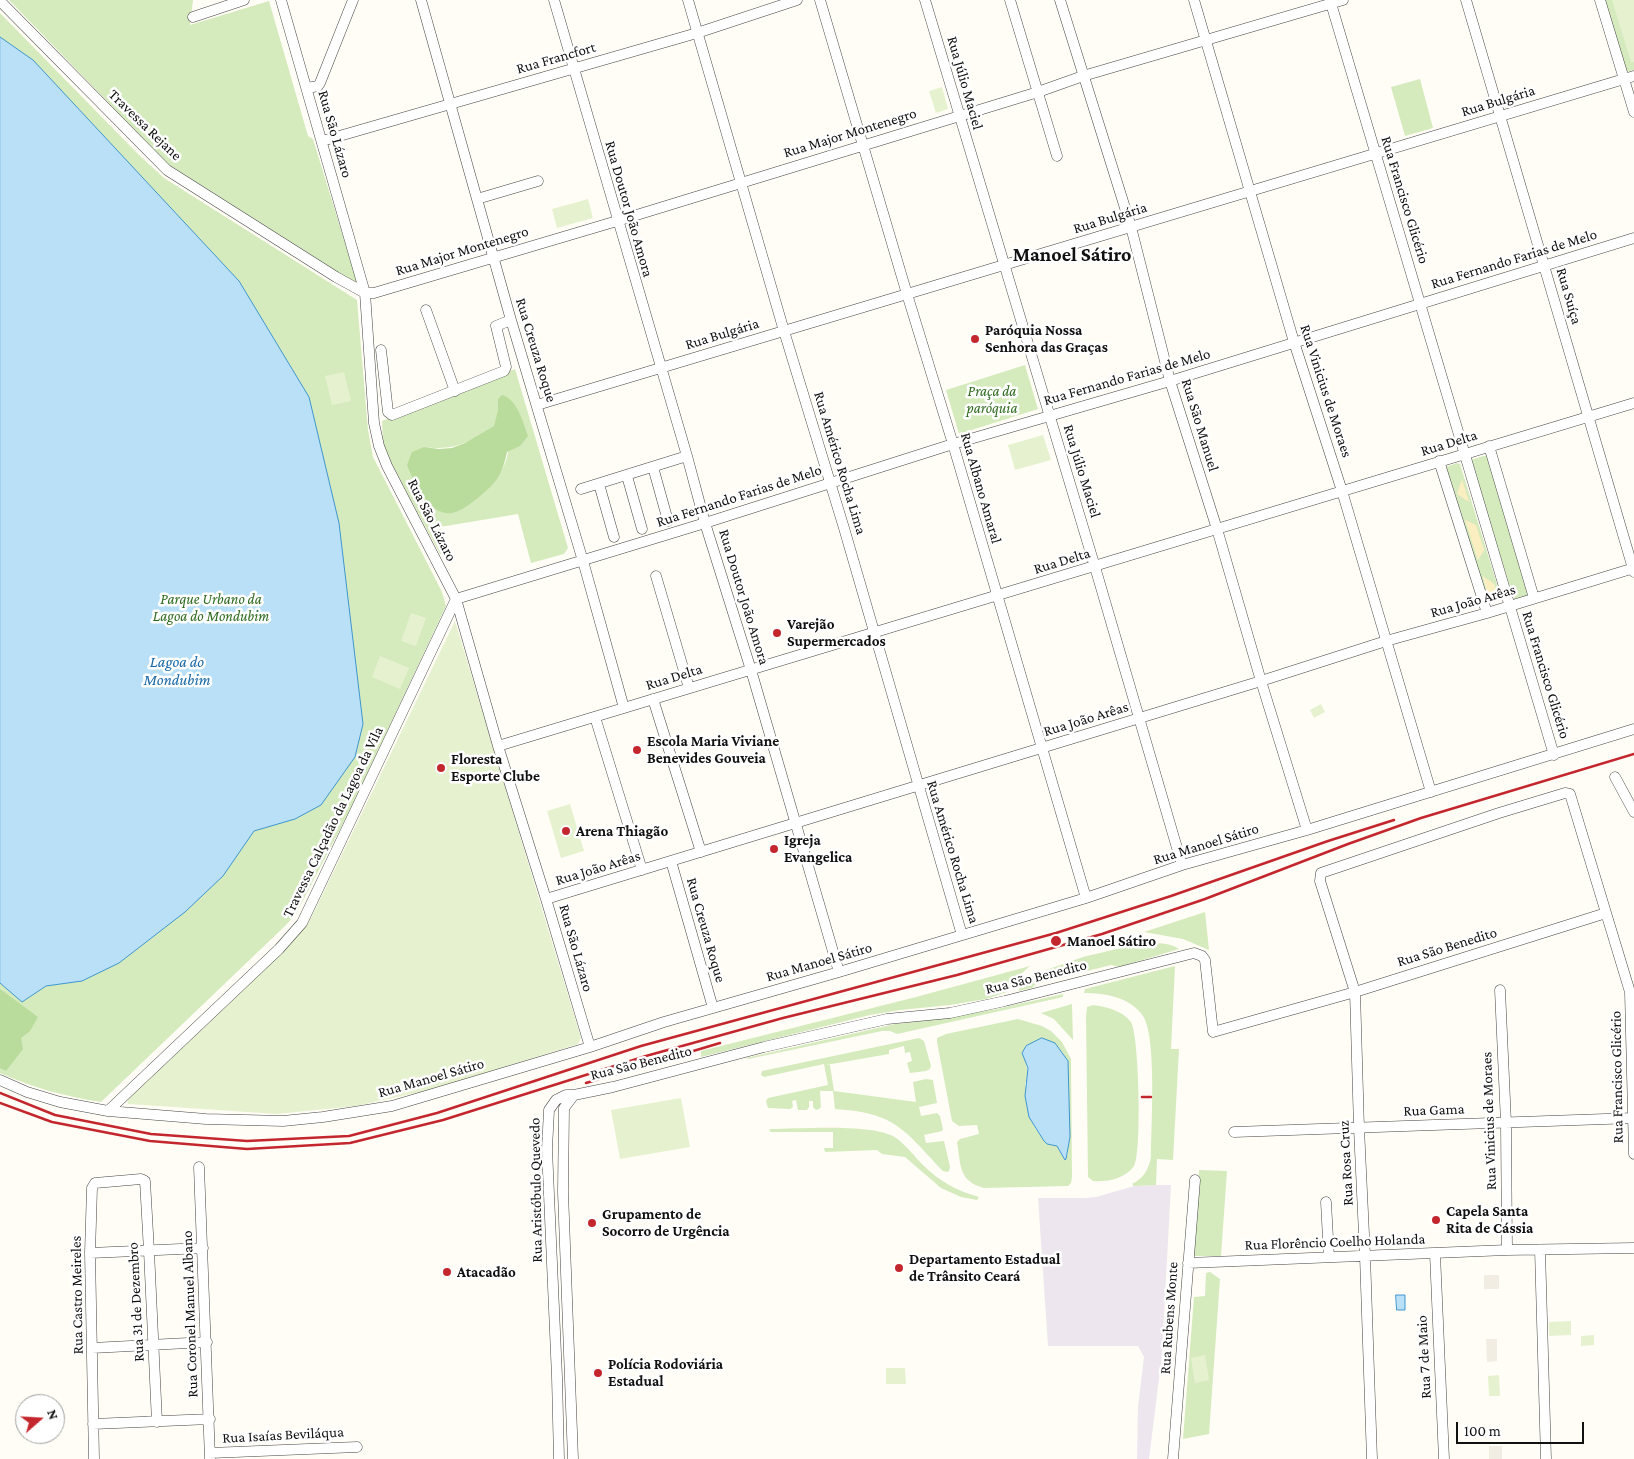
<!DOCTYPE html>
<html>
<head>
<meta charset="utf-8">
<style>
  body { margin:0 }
  #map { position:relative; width:1634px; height:1459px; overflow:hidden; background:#fffdf5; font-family:"Crimson Pro",serif }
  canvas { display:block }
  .north { position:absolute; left:15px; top:1394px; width:50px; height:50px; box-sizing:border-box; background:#fff; border:1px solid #a0a0a0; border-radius:50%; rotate:71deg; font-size:14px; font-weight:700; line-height:20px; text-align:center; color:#111 }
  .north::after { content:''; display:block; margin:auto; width:18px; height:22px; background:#c4262e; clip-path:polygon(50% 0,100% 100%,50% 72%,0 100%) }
  .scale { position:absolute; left:1456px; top:1422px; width:128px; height:22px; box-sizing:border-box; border:2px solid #111; border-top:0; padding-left:6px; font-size:15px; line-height:18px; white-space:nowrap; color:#111; -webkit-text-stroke:4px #fff; paint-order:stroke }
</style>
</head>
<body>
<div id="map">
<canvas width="1634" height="1459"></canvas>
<div class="north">N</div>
<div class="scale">100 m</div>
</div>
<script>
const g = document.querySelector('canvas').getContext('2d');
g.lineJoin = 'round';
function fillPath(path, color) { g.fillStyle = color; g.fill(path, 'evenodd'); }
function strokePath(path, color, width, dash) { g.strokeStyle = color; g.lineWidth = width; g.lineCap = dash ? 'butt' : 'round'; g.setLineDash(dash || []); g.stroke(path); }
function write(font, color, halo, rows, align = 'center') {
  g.font = font + ' "Crimson Pro",serif'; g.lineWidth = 5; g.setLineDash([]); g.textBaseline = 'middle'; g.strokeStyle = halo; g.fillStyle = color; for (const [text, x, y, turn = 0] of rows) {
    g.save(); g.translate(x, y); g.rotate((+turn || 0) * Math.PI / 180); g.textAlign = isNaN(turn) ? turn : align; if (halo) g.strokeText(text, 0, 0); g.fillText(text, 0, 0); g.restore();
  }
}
fillPath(new Path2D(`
  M1156,1185H1171L1162,1354L1149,1459H1137L1138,1407L1144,1357L1138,1346H1048L1038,1198H1085L1096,1197L1134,1186Z`), '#eee6ef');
fillPath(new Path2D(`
  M9,0H193L190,25L269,1L308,136L313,139L357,282H354L168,164Z
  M1605,0H1634V70L1625,72Z
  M0,13L139,155L164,178L357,300L368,430L373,457L442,592L446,606L350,810L296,914L285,926L101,1102C67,1097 31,1087 0,1073Z
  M1420,79L1433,128L1405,136L1391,87Z
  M1025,365L1038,409L959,434L946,390Z
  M515,369L568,548L564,554L531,563L518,514L440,527L450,549L440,554L388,457L383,442L382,421ZM498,399C501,415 507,434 508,449C509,471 481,496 463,508L427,501L412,478L424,447C457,451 468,442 495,426L498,410Z
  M1487,455L1531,594L1514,599L1470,460Z
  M1457,463L1460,464L1501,597L1500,600L1490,603L1487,602L1446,470V467ZM1466,520L1484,550L1478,559V560ZM1483,577L1498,598L1491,600L1489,599Z
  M1205,912L1209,950L1183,939L1144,932Z
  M1142,943C1154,943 1170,942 1179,949L1119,967L1111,965L1036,984L1032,988L1018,991L1025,979L1029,976L1083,957Z
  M1030,966L1016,978L1007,992L986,999L950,1005L900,1010L870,1015L701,1057V1051L916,997Z
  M1175,966L1171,1049H1179L1173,1160L1157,1159L1156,1185L1134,1186L1132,1184C1143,1179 1149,1169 1151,1157C1151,1128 1157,1037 1143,1016C1130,997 1105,993 1084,993L1085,989Z
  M1063,994V997L897,1034L890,1031H882L748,1059L746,1058L895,1024L940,1019L997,1009Z
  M1072,1004V1005L1073,1040L1054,1019L1041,1013Z
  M1093,1005C1106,1007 1122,1010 1131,1022C1139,1034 1142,1154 1134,1166C1125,1179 1107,1182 1093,1181L1088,1177L1086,1016L1087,1007Z
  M1018,1019L1042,1026L1051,1031L1062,1042L1071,1059L1072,1177L1071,1183L1068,1186L984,1188C958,1181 961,1165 957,1142L960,1139L979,1134L977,1125L959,1126L952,1121L937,1042V1038L946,1034ZM1058,1047L1068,1061V1151L1066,1159H1065L1057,1146L1047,1144L1035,1128L1025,1084L1028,1075L1026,1063Z
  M919,1038L924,1041L931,1066L930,1069L926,1071L910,1073L907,1063L912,1061L910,1052L905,1053L904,1046L889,1050V1054L826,1065H830L834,1091L916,1102L913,1082L926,1079L933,1080L937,1103L919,1107L921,1116L937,1113L940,1116L943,1129L942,1131L924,1135L926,1143L944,1141L950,1167L949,1171L947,1172L943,1171C903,1129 896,1113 835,1109L833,1091H820L821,1107L819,1109L816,1110L813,1107V1101H809V1107L807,1110H798L796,1100L792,1101L793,1107L790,1109L768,1108L766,1101L768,1098L828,1085L824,1064L764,1077L761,1075L762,1071Z
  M771,1129C800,1129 874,1123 896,1138C906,1145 914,1156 923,1165C939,1181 957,1191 979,1197L977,1200L961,1197L941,1188L905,1157L882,1154L877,1150L825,1152L824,1148H833V1132H771L769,1130Z
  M1199,1170L1227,1171L1221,1256H1193Z
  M1210,1272L1220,1279L1209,1434L1183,1439L1194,1297L1205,1296L1206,1273Z`), '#d5ebbd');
fillPath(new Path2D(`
  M502,395C517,399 523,422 528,436L520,446L507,452C502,475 497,482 479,497C471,503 462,511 452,513C430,517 413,481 407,465L412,452L424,447L439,449L452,448L465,443L494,426L498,410V399Z
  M0,989L38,1017L30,1031L21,1038L23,1049L6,1071L0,1068Z`), '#b9dc9c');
fillPath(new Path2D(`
  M1462,479L1469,502L1457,494Z
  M1465,520L1476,525L1484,550L1478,560Z
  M1483,576L1494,584L1498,598L1491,600L1489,599Z`), '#fbeec1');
fillPath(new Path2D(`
  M1612,0H1634V62H1631Z
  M942,87L948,109L936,113L929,91Z
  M588,199L593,218L557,228L552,209Z
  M344,372L351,401L332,405L325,376Z
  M1043,435L1051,460L1015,470L1008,445Z
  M411,613L426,618L416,646L401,641Z
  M455,621L581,1038L578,1044L430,1090L356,1106L277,1114L128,1104L127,1100L246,988L296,938L312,916Z
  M380,656L409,668L400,689L372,677Z
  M1321,704L1325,712L1314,718L1310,710Z
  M570,804L584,851L561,858L547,811Z
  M681,1098L690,1147L620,1159L611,1110Z
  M1571,1321V1335L1549,1336V1322Z
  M1594,1335V1345L1581,1346V1336Z
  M1205,1355L1209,1380L1195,1383L1191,1358Z
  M886,1368H905L906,1384H886Z
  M1499,1375L1500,1396H1489L1488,1376Z`), '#e6f2cf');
fillPath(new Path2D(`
  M1484,1275H1499V1289H1484Z
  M1486,1339H1497V1361L1487,1362Z
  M1489,1446H1502V1459H1489Z`), '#f1ede2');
const water = new Path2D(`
  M0,37L33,60L239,281L309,397L339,523L363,724L355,757L321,805L295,819L254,831L223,876L185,912L119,963L82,981L46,986L22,1002L0,983Z
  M1042,1038L1055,1043L1068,1061L1070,1137L1066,1159L1065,1160L1057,1146L1047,1144L1044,1141L1029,1117L1025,1096L1028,1068L1022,1053L1026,1046Z
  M1396,1295H1405V1310H1397Z`);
fillPath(water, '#b9e0f7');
strokePath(water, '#3f96cf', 1);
const minor = new Path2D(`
  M281,0L365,293L374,423L379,446L387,466L456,599L498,746L546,899L590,1047
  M421,0L511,320L583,561L624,708
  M554,0L687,456L705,523L751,670L839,972
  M688,0L784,331L844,528L962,935
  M820,0L907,294L953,444L1086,898
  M925,0L1095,567L1182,865
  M1010,0L1057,156
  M1060,0L1131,227L1170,381L1217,529L1261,681L1307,830
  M1194,0L1294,342L1342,491L1431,792
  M1330,0L1554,755
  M1466,0L1634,572
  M1600,0L1634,112
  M0,1L167,170L336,277L365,293
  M193,17L244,0
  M307,88L318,86L320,83L353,0
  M322,141L697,33L797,0
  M477,199L538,181
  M365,293H374L617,221L1038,92L1083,76L1343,0
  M426,310L455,391
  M381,350L388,412L392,415L504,371L506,367L496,326L511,320
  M537,405L1634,76
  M1489,446L1534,598
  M1439,461L1487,613
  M653,467L668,521
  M627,476L642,529
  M599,484L614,537
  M581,489L687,456
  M656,576L689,688
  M456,599L705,523L953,444L1170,381L1634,238
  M653,699L701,852
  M595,717L642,870
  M498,746L1634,403
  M1615,777L1634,812
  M671,861L713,1008
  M546,899L1261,681L1386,641L1487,613L1634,568
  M1500,990L1506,1123L1507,1250
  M0,1080L27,1092L60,1102L108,1111L206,1119L283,1121L323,1117L392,1106L590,1047L664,1022L839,972L1086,898L1182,865L1307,830L1634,729
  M108,1111L279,949L302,923L456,599
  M1234,1132L1634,1118
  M199,1167L210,1459
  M1326,1202L1329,1257
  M1540,1250L1546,1459
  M90,1253L203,1248
  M1435,1254L1444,1459
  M1188,1263L1507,1250L1634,1248
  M92,1348L207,1342
  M93,1424L210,1419
  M210,1453L357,1447
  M94,1459L90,1253L92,1188L95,1183L141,1179L145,1181L149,1251L157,1422
  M559,1459L557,1377L547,1149L549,1110L556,1100L566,1095H574L613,1087L764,1047L887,1019L950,1013L1005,1001L1194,953L1202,956L1205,960L1213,1032L1355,992L1606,913
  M573,1459L563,1192L564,1108L574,1095
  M1173,1459L1195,1180
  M1372,1459L1365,1256L1359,1128L1355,992L1320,881L1321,873L1499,813L1565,793L1570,794L1630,992L1634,1154`);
strokePath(minor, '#444', 11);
strokePath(minor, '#fff', 10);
strokePath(new Path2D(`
  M586,1083L720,1043
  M0,1093L55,1115L151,1134L247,1141L349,1136L437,1113L641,1046L1056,933L1171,896L1328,841L1394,820
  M1142,1097H1151
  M0,1103L52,1122L150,1141L247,1149L350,1143L443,1120L646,1056L783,1018L957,975L1102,934L1205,899L1348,844L1421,818L1634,754`), '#c4262e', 2.5);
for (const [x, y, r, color] of [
  [975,339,5,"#c4262e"],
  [777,633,5,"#c4262e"],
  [637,750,5,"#c4262e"],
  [441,768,5,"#c4262e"],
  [566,831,5,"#c4262e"],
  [774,849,5,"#c4262e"],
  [1056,941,6,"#c4262e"],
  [1436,1220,5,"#c4262e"],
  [592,1223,5,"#c4262e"],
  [899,1268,5,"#c4262e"],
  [447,1272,5,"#c4262e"],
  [598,1373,5,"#c4262e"]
]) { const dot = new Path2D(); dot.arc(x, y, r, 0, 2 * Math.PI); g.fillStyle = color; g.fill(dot); strokePath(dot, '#fff', 2); }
write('15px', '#111', '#fff', [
  ["Rua Francfort",556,58,-16],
  ["Rua Júlio Maciel",965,83,74],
  ["Rua Bulgária",1498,101,-17],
  ["Travessa Rejane",145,125,44],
  ["Rua Major Montenegro",850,133,-17],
  ["Rua São Lázaro",335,134,74],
  ["Rua Francisco Glicério",1405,200,73],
  ["Rua Doutor João Amora",629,209,74],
  ["Rua Bulgária",1110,218,-17],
  ["Rua Major Montenegro",462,251,-17],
  ["Rua Fernando Farias de Melo",1514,259,-17],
  ["Rua Suíça",1569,296,74],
  ["Rua Bulgária",722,334,-17],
  ["Rua Creuza Roque",536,350,73],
  ["Rua Fernando Farias de Melo",1127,377,-16],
  ["Rua Vinicius de Moraes",1326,391,72],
  ["Rua São Manuel",1200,425,73],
  ["Rua Delta",1449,443,-17],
  ["Rua Américo Rocha Lima",840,463,73],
  ["Rua Júlio Maciel",1082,471,73],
  ["Rua Albano Amaral",981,488,74],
  ["Rua Fernando Farias de Melo",739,496,-18],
  ["Rua São Lázaro",432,520,63],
  ["Rua Delta",1062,561,-17],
  ["Rua Doutor João Amora",744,597,73],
  ["Rua João Arêas",1473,601,-16],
  ["Rua Francisco Glicério",1546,675,73],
  ["Rua Delta",674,677,-17],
  ["Rua João Arêas",1086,719,-17],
  ["Travessa Calçadão da Lagoa da Vila",333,822,-64],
  ["Rua Manoel Sátiro",1206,844,-17],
  ["Rua Américo Rocha Lima",953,852,73],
  ["Rua João Arêas",598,868,-17],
  ["Rua Creuza Roque",706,930,74],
  ["Rua São Benedito",1447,947,-17],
  ["Rua São Lázaro",576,948,74],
  ["Rua Manoel Sátiro",819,962,-16],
  ["Rua São Benedito",1036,977,-14],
  ["Rua São Benedito",641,1063,-14],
  ["Rua Francisco Glicério",1617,1077,-91],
  ["Rua Manoel Sátiro",431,1078,-16],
  ["Rua Gama",1434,1110,-2],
  ["Rua Vinicius de Moraes",1489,1121,-92],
  ["Rua Rosa Cruz",1346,1163,-93],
  ["Rua Aristóbulo Quevedo",536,1190,-91],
  ["Rua Florêncio Coelho Holanda",1335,1242,-2],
  ["Rua Castro Meireles",77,1295,-91],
  ["Rua 31 de Dezembro",136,1302,-93],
  ["Rua Coronel Manuel Albano",190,1314,-92],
  ["Rua Rubens Monte",1169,1318,-86],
  ["Rua 7 de Maio",1424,1357,-93],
  ["Rua Isaías Beviláqua",283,1435,-3]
]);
write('bold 15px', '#111', '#fff', [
  ["Paróquia Nossa",985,330],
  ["Senhora das Graças",985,347],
  ["Varejão",787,624],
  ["Supermercados",787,641],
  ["Escola Maria Viviane",647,741],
  ["Benevides Gouveia",647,758],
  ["Floresta",451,759],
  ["Esporte Clube",451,776],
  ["Arena Thiagão",576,831],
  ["Igreja",784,840],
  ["Evangelica",784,857],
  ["Manoel Sátiro",1067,941],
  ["Capela Santa",1446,1211],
  ["Rita de Cássia",1446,1228],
  ["Grupamento de",602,1214],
  ["Socorro de Urgência",602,1231],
  ["Departamento Estadual",909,1259],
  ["de Trânsito Ceará",909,1276],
  ["Atacadão",457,1272],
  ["Polícia Rodoviária",608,1364],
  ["Estadual",608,1381]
], 'left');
write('italic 15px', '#2f6b1f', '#fff', [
  ["Praça da",992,391],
  ["paróquia",992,408],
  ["Parque Urbano da",211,599],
  ["Lagoa do Mondubim",211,616]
]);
write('italic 16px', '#1768a6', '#fff', [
  ["Lagoa do",177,662],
  ["Mondubim",177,680]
]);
write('bold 20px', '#111', '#fff', [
  ["Manoel Sátiro",1072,255]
]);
</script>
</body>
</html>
